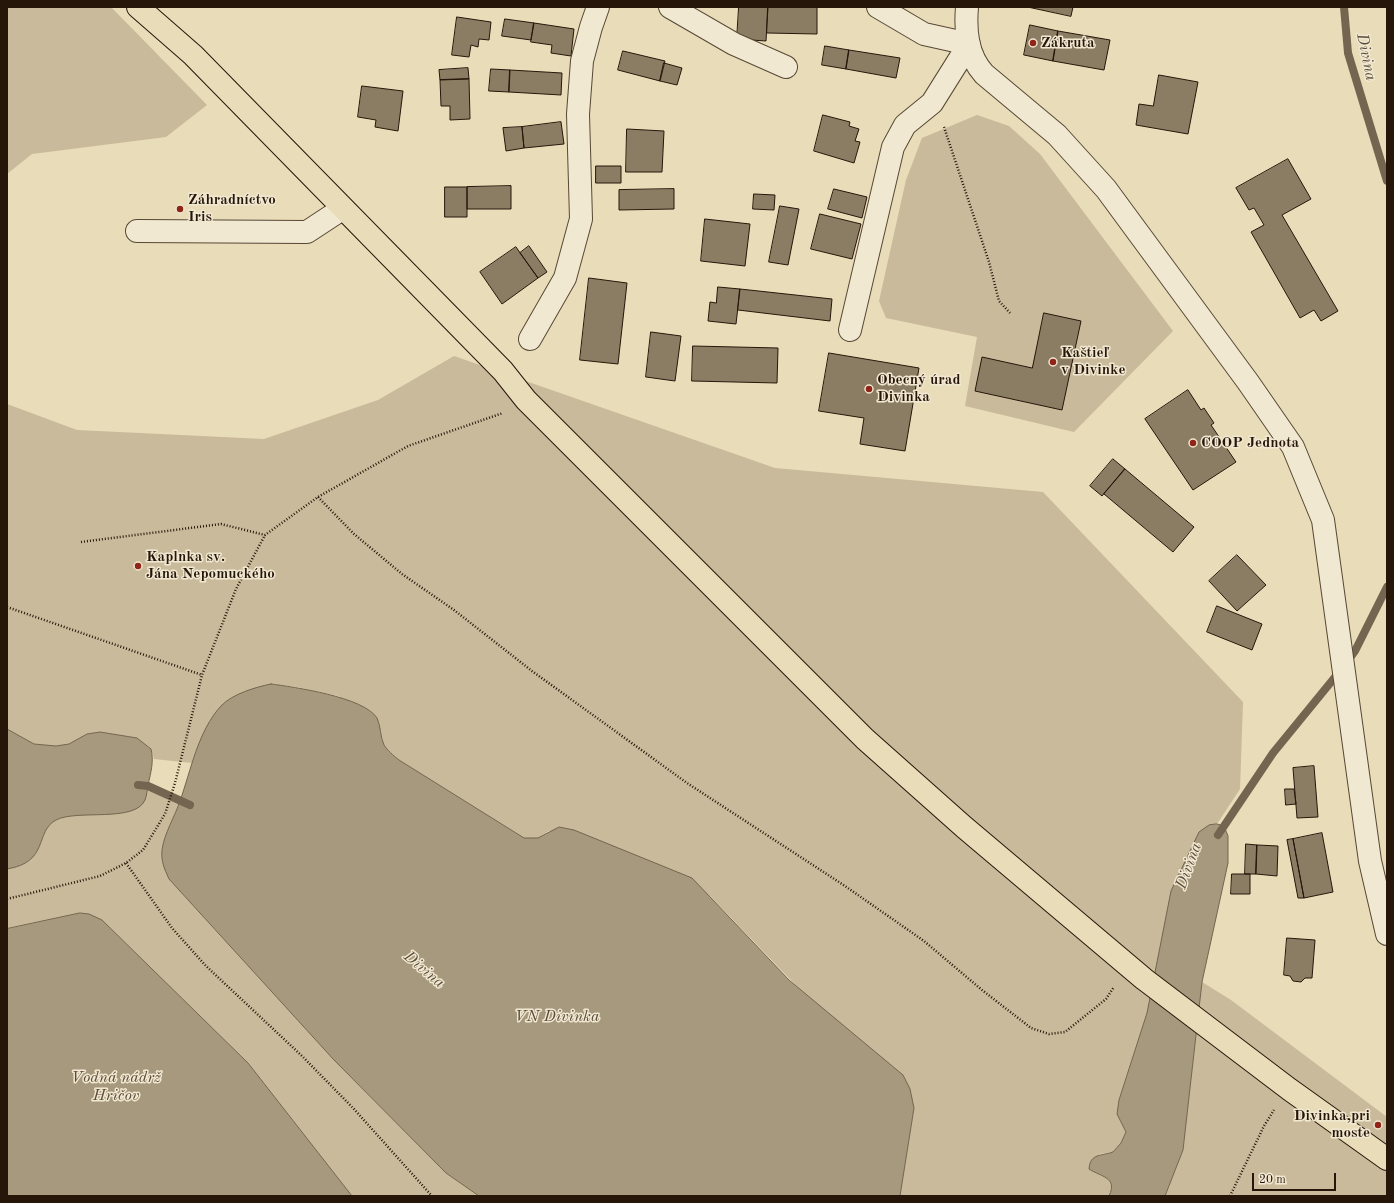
<!DOCTYPE html>
<html>
<head>
<meta charset="utf-8">
<style>
  body { margin:0 }
  #map { position:relative; width:1394px; height:1203px; overflow:hidden; background:#e9dcb8; font-family:"Old Standard TT",serif }
  canvas { display:block }
  .frame { position:absolute; inset:0; border:8px solid #26160a; pointer-events:none }
  .scale { position:absolute; left:1252px; top:1173px; width:84px; height:18px; box-sizing:border-box; border:2px solid #26160a; border-top:0; padding-left:5px; font-size:12px; line-height:14px; white-space:nowrap; color:#26160a; -webkit-text-stroke:3px #f1e8d1; paint-order:stroke }
</style>
</head>
<body>
<div id="map">
<canvas width="1394" height="1203"></canvas>
<div class="frame"></div>
<div class="scale">20 m</div>
</div>
<script>
const g = document.querySelector('canvas').getContext('2d');
g.lineJoin = 'round';
function fillPath(path, color) { g.fillStyle = color; g.fill(path, 'evenodd'); }
function strokePath(path, color, width, dash) { g.strokeStyle = color; g.lineWidth = width; g.lineCap = dash ? 'butt' : 'round'; g.setLineDash(dash || []); g.stroke(path); }
function write(font, color, halo, rows, align = 'center') {
  g.font = font + ' "Old Standard TT",serif'; g.lineWidth = 3; g.setLineDash([]); g.textBaseline = 'middle'; g.strokeStyle = halo; g.fillStyle = color; for (const [text, x, y, turn = 0] of rows) {
    g.save(); g.translate(x, y); g.rotate((+turn || 0) * Math.PI / 180); g.textAlign = isNaN(turn) ? turn : align; if (halo) g.strokeText(text, 0, 0); g.fillText(text, 0, 0); g.restore();
  }
}
fillPath(new Path2D(`
  M7,7H111L207,105L166,137L32,154L7,174Z
  M977,115L1009,126L1040,154L1173,331L1074,432L965,406L977,337L886,318L879,301L906,180L922,138Z
  M454,356L775,468L1043,492L1243,702L1240,789L1217,824L1209,825L1119,1100L1120,1120L1126,1132L1121,1143L1113,1152L1099,1154L1095,1173C1107,1177 1116,1182 1109,1196H900L914,1108L710,896L549,831L538,838H524L399,760L384,746L368,711L338,696L297,687L271,684L209,723L192,763L154,759L151,749L137,738L100,732L87,734L69,744L56,746L34,744L7,729V404L77,430L264,439L378,400Z
  M148,786L180,800L162,848L169,879L334,1060L446,1173L479,1196H352L248,1063L102,920L80,913L7,929V869C50,861 34,830 56,820C75,811 100,816 120,813C128,811 138,804 145,800Z
  M1202,982L1231,1000L1387,1117V1196H1165L1183,1150Z`), '#c8ba9a');
const water = new Path2D(`
  M271,684C294,687 364,697 377,718C381,726 380,737 384,745C387,750 394,756 399,760L524,838H538L559,827L574,830L692,878L789,980L903,1075L910,1089L914,1108L900,1196H479L446,1173L334,1060L169,879C164,868 161,861 162,850C164,834 175,816 180,801C191,770 198,731 221,706C232,694 256,687 271,684Z
  M7,729L34,744L56,746L69,744L87,734L100,732L137,738L151,749C154,761 151,772 148,785C147,789 147,795 145,800C135,823 77,809 56,820C34,832 50,862 7,869Z
  M1217,824L1224,826L1228,836V863L1202,982L1183,1150L1165,1196H1109C1118,1177 1101,1177 1089,1169C1090,1153 1102,1156 1113,1152L1121,1143L1126,1132L1117,1114L1119,1100L1147,1013L1171,891L1199,832L1209,825Z
  M80,913L89,914L102,920L248,1063L352,1196H7V929Z`);
fillPath(water, '#a7997d');
strokePath(water, '#73654f', 1);
strokePath(new Path2D(`
  M1344,7L1348,53L1387,181
  M1347,662L1355,651L1387,587
  M138,785L148,786L190,805
  M1218,835L1273,753L1340,671`), '#73654f', 8);
const building = new Path2D(`
  M739,7H768L766,41L737,39Z
  M768,7H817V34L767,33Z
  M1028,7H1073L1071,16Z
  M457,17L491,22L489,40L479,39L478,47L471,45L469,57L452,55Z
  M505,19L534,23L531,40L502,36Z
  M534,23L574,29L571,56L551,53L552,45L531,42Z
  M1030,25L1058,31L1053,61L1024,55Z
  M1058,31L1110,40L1104,70L1053,61Z
  M825,46L849,50L846,69L822,65Z
  M849,50L900,58L896,78L846,69Z
  M623,51L665,61L660,81L618,70Z
  M664,63L682,68L677,85L660,81Z
  M468,68L469,79L440,80L439,70Z
  M491,69L510,70L509,92L489,91Z
  M510,70L562,73L561,95L509,92Z
  M1159,75L1198,82L1188,134L1136,125L1139,104L1153,106Z
  M469,79L470,119L450,120V106H441L440,80Z
  M362,86L403,91L398,131L375,127L376,120L358,117Z
  M823,115L850,122L849,126L859,129L855,141L860,142L854,163L814,151Z
  M561,122L564,144L524,148L522,127Z
  M522,127L524,148L506,151L503,128Z
  M627,129L664,131L662,172H626Z
  M1288,159L1311,199L1282,215L1338,311L1321,321L1314,310L1300,318L1251,232L1264,225L1254,208L1249,210L1236,188Z
  M596,166H621V183H596Z
  M511,186V209H467V187Z
  M445,187H467V217H445Z
  M674,189V209L619,210V190Z
  M834,189L867,197L862,218L828,209Z
  M754,194L775,195L774,210L753,209Z
  M780,206L799,209L788,265L769,262Z
  M820,214L861,224L852,259L811,249Z
  M705,219L750,224L745,266L701,261Z
  M529,246L547,272L538,278L520,253Z
  M516,247L538,278L502,304L480,272Z
  M589,278L627,283L618,364L580,360Z
  M718,287L740,289L736,324L708,321L710,302L716,303Z
  M740,289L832,299L830,321L738,310Z
  M1044,313L1081,321L1062,410L975,391L982,357L1032,368Z
  M651,332L681,336L675,381L646,377Z
  M693,346L778,348L777,383L692,381Z
  M829,353L919,368L905,451L860,444L864,418L819,411Z
  M1188,390L1201,410L1204,408L1214,423L1211,425L1236,462L1193,490L1145,419Z
  M1113,459L1125,469L1102,496L1090,486Z
  M1125,469L1194,527L1173,552L1104,494Z
  M1237,555L1266,585L1237,611L1209,581Z
  M1217,606L1262,624L1252,650L1207,632Z
  M1314,766L1318,817L1297,818L1293,768Z
  M1285,789H1294L1296,804L1286,805Z
  M1322,833L1333,892L1304,898L1293,839Z
  M1293,839L1304,898H1298L1287,840Z
  M1246,844L1257,845L1256,874H1245Z
  M1257,845L1278,846L1277,876L1256,874Z
  M1232,874H1250V894H1231Z
  M1287,938L1315,940L1312,978H1305L1301,982L1293,981L1290,976L1284,975Z`);
fillPath(building, '#8b7d64');
strokePath(building, '#26160a', 1);
const minor = new Path2D(`
  M670,7L734,44L786,67
  M967,7C965,31 967,55 984,74L1057,135L1106,189L1248,382L1293,447L1323,520L1370,861L1387,934
  M137,231L307,232L342,209
  M850,330L893,147L905,125L932,103L969,44L924,34L878,7
  M530,339L565,278L581,219L578,114L582,61L591,27L598,7`);
const major = new Path2D(`
  M138,7L193,55L503,371L526,400L865,739L964,827L1144,979L1289,1089L1387,1159`);
strokePath(minor, '#574836', 24);
strokePath(major, '#26160a', 24);
strokePath(new Path2D(`
  M944,127L989,262L999,301L1010,313
  M318,497L354,534L402,574L454,610L532,671L687,783L845,886L924,941L982,990L1031,1028L1049,1034L1065,1032L1106,999L1114,987
  M81,542L221,524L265,535L318,497L408,446L503,413
  M7,607L202,675L236,589L265,535
  M126,863L172,928L206,966L302,1056L354,1109L432,1196
  M7,899L100,876L126,863L143,850L165,814L175,783L202,675
  M1230,1196L1264,1126L1274,1110`), '#26160a', 2.5, [1, 2]);
strokePath(minor, '#f1e8d1', 22);
strokePath(major, '#e9dcb8', 22);
for (const [x, y, r, color] of [
  [1033,43,4,"#8f2418"],
  [180,209,4,"#8f2418"],
  [1053,362,4,"#8f2418"],
  [869,389,4,"#8f2418"],
  [1193,443,4,"#8f2418"],
  [138,566,4,"#8f2418"],
  [1378,1125,4,"#8f2418"]
]) { const dot = new Path2D(); dot.arc(x, y, r, 0, 2 * Math.PI); g.fillStyle = color; g.fill(dot); strokePath(dot, '#f1e8d1', 1.5); }
write('bold 15px', '#26160a', '#f1e8d1', [
  ["Zákruta",1041,43],
  ["Záhradníctvo",188,200],
  ["Iris",188,217],
  ["Kaštieľ",1061,353],
  ["v Divinke",1061,370],
  ["Obecný úrad",877,380],
  ["Divinka",877,397],
  ["COOP Jednota",1201,443],
  ["Kaplnka sv.",146,557],
  ["Jána Nepomuckého",146,574],
  ["Divinka,pri",1370,1116,"right"],
  ["moste",1370,1133,"right"]
], 'left');
write('italic 16px', '#5a4a38', '#f1e8d1', [
  ["Divina",1366,57,78],
  ["Divina",1189,866,-70],
  ["Divina",424,970,40],
  ["VN Divinka",557,1017],
  ["Vodná nádrž",116,1078],
  ["Hričov",116,1096]
]);
</script>
</body>
</html>
